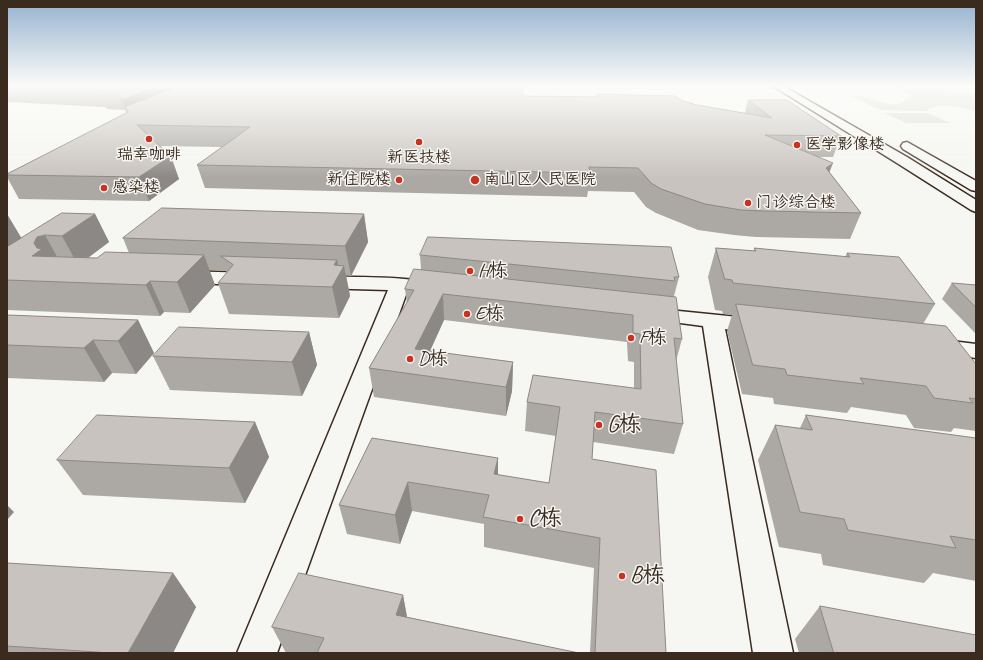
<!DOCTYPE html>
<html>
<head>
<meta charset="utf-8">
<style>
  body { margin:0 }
  #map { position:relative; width:983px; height:660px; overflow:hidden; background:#f6f6f2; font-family:Caveat,sans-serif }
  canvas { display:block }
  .frame { position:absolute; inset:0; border:8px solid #3b2a1e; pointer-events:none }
</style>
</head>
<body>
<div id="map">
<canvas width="983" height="660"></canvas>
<div class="frame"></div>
</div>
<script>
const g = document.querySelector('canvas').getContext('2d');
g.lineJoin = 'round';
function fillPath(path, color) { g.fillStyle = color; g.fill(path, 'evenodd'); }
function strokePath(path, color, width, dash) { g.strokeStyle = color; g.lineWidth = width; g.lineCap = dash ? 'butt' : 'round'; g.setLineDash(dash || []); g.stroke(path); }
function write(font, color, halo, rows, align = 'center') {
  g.font = font + ' Caveat,"LXGW WenKai TC",sans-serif'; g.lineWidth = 3; g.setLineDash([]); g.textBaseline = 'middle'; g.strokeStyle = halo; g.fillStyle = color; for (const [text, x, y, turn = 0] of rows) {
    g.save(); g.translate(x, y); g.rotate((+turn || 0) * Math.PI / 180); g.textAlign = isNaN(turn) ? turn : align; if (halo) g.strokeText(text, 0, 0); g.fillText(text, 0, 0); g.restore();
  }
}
fillPath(new Path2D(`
  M893,86H900L908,89H938L953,93H976V111C963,108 941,102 928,109V111L880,110L851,96C871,92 892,117 911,95Z
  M884,113H927L951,123H906Z`), '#dad9d3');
const street = new Path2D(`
  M183,271L253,273L260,275L263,279L260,283L253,285L183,283L176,281L173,277L176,273Z
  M317,276C358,278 403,275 443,285L446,289L443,293L436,295L407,292L277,653H237L388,290L317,288L310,286L307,282L310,278Z
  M649,308L758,319L766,321L769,326L766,331L758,333L725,329L793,653H753L703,326L642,318L638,314L642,310Z
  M935,339L976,344V358L927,351L924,346L927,341Z`);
const primary = new Path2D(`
  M773,86H783L907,157L976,200V212L971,210L897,163Z
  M907,142L976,181V191L971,190L903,149L901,146L903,143Z`);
strokePath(street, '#3b2a1e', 3);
strokePath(primary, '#3b2a1e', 3);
fillPath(street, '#f6f6f2');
fillPath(primary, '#f6f6f2');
fillPath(new Path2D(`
  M7,86H523V96L597,97V94L683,101L697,105L745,113L748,100L841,136L833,157H818L829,172L861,213L850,239L756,237L734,235L698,230L656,213L646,207L634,192L588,191L587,197L205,188L197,165L222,147L159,146L179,179L149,201L19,199L7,177V174L126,113L125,110L107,109L105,107L7,102Z
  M7,214L21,238L95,214L109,242L88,258H97L129,253L123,238L364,214L368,242L351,276L346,275L350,296L339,318L229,314L218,283L227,273L226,271L209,270L215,285L190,313L164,312L160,316L7,310Z
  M716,248L754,251V248L845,257L847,253L935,304L923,324L976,364V431L954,428L951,432L914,428L906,415L851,407L847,413L774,404L773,398L742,394L727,331L732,315L723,314L722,311L715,310L708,277Z
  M420,255L679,277L674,296L682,339L676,361L683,424L674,454L593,442L592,459L666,653H590L594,568L484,547V524L412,511L400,544L347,534L339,505L372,438L498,458V475L549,483L556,436L525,431L527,402L634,389V362L628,361L627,342L444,320L430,351L513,362L512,391L506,416L374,397L369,368L407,304L405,289L421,269Z
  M952,283L976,285V334L942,299Z
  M7,315L138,320L154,353L136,374L112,373L104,382L7,378Z
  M309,332L317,365L302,396L170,390L153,356Z
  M806,415L976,438V581L933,573L924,583L823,565L821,554L779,547L758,460L775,425L800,428Z
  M255,422L269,457L245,503L83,495L57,460Z
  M7,563L173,573L196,607L173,653H7Z
  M403,595L407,617L579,653H286L272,627Z
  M820,606L976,653H799L795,639Z`), '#aca8a3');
fillPath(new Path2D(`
  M158,86H171L175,98L125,107L129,118L122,100Z
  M171,156L179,179L149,201L139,177Z
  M833,163L824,186L826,168Z
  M7,214L22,239L7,248Z
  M95,214L109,242L78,265L62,236Z
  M364,214L368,242L351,276L345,246Z
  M45,235L61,264L32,256L34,243L37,237Z
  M204,255L215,285L190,313L177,282Z
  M337,260L340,273L344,266L350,296L339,318L332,287L334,265Z
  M150,281L164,312L160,316L146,285Z
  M443,294L444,320L419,375L415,349Z
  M138,320L154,353L136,374L118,341Z
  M309,332L317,365L302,396L292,362Z
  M93,340L112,373L104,382L84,348Z
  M513,362L512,391L506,416V387Z
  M255,422L269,457L245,503L229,468Z
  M498,458V488L494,474Z
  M408,482L412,511L400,544L395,515Z
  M7,505L14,512L7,520Z
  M173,573L196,607L173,653H128Z
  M403,595L408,623L396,615Z`), '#8c8885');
const building = new Path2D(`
  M7,86H158L122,100L118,92H99L105,90Z
  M180,86H523V96L598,97L597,94L675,96L683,101L697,105L772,118L748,100H787L841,136L765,135L833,163L826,168L861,213L765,211L741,210L705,204L661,189L651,183L638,168L589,167L590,173L197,165L250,127L137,125L171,156L139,177L7,175V174L128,112L125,107Z
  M162,208L364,214L345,246L123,238Z
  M62,213L95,214L62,236L45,235L37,237L34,243L37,248L42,249L32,256L97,258L105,252L204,255L177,282L150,281L146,285L7,280V247Z
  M428,237L671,247L679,277H674L675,281L420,255Z
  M716,248L756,251L754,248L850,257L847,253L899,257L935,304L733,283L732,280L725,279Z
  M221,256L337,260L334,265L344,266L332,287L218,283L233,265Z
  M414,269L676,297L682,339L674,338L683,424L595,412L592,459L656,470L666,653H595L600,538L483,517L489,495L408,482L395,515L339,505L372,438L498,458L494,474L549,483L560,407L527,402L533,375L641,389L640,334L633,333V315L443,294L415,349L513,362L506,387L369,368L414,290L405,289Z
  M952,283L976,285V307Z
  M736,304L946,326L976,364V399L969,398L973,403L934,398L926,386L860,378L864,384L787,375L785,369L753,365Z
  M7,315L138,320L118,341L93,340L84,348L7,345Z
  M179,327L309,332L292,362L153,356Z
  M97,415L255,422L229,468L57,460Z
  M806,415L976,438V540L950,536L956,548L848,530L844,519L800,512L775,425L812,430Z
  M7,563L173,573L128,653H110L7,646Z
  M299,573L403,595L396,615L579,653H317L324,638L272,627Z
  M820,606L976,635V653H834Z`);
fillPath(building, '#c8c3be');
strokePath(building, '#8c8885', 1);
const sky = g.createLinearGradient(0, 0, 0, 178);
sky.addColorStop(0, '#94b2cf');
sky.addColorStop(0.48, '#fbfbf9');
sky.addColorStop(1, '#fbfbf900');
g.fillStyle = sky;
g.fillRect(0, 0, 983, 178);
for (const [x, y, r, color] of [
  [149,139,4,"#c8321e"],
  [419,142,4,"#c8321e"],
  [797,145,4,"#c8321e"],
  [399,180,4,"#c8321e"],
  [475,180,5,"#c8321e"],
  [104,188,4,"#c8321e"],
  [748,203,4,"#c8321e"],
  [470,271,4,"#c8321e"],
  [467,314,4,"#c8321e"],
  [631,338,4,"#c8321e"],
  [410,359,4,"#c8321e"],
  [599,425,4,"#c8321e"],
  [520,519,4,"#c8321e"],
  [622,576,4,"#c8321e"]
]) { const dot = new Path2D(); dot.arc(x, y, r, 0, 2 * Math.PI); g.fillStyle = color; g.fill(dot); strokePath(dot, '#f6f6f2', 1.5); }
write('16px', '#3b2a1e', '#f6f6f2', [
  ["医学影像楼",805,145],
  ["瑞幸咖啡",149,155,"center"],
  ["新医技楼",419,158,"center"],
  ["新住院楼",391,180,"right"],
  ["南山区人民医院",484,180],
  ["感染楼",112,188],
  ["门诊综合楼",756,203]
], 'left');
write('19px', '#3b2a1e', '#f6f6f2', [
  ["H栋",478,271],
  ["E栋",475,314],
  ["F栋",639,338],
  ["D栋",418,359]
], 'left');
write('23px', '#3b2a1e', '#f6f6f2', [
  ["G栋",607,425],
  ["C栋",528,519],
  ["B栋",630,576]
], 'left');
</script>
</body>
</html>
